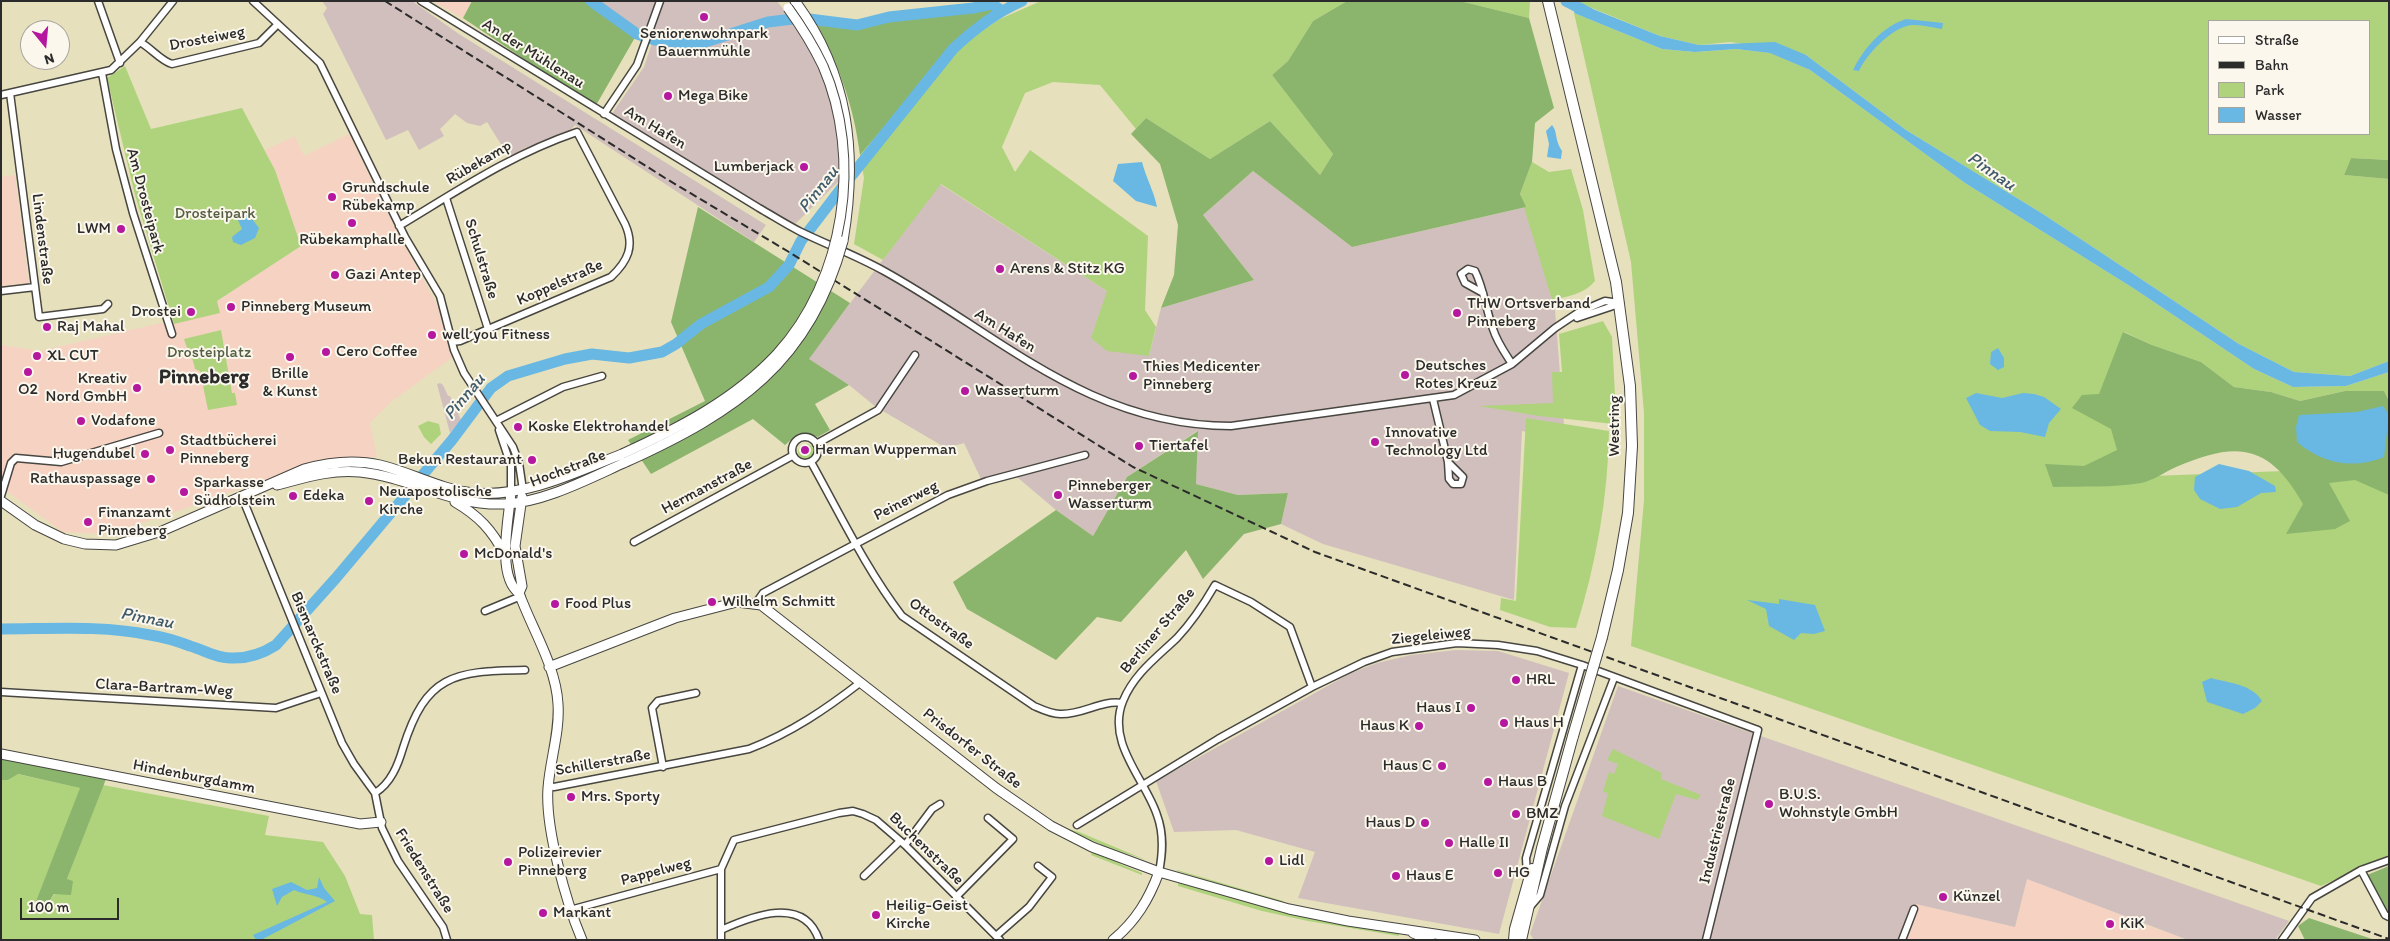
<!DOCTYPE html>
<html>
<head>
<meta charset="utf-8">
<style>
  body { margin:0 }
  #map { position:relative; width:2390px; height:941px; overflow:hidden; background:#e6e0bc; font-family:Itim,sans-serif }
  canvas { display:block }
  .frame { position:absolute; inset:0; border:2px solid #2b2b2b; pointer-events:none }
  .legend { position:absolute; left:2208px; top:20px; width:162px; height:115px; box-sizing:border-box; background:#fbf7ec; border:1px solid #a8a59f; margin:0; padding:6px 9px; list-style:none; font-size:15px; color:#2b2b2b }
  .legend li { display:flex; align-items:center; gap:10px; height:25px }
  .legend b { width:25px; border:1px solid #a8a59f }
  .north { position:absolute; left:20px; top:20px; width:50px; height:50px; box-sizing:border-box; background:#fbf7ec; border:1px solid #a8a59f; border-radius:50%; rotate:163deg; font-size:14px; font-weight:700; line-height:20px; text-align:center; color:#2b2b2b }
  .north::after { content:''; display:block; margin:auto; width:18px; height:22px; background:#b5179e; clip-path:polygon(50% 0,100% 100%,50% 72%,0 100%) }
  .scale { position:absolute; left:20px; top:898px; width:99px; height:22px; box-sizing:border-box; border:2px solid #2b2b2b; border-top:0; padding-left:6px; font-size:15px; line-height:18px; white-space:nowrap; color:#2b2b2b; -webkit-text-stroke:4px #fbf7ec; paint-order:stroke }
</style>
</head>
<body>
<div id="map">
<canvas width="2390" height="941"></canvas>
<div class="frame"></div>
<ul class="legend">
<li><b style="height:6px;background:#fff"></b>Straße</li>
<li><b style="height:6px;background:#2b2b2b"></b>Bahn</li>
<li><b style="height:14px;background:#afd37c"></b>Park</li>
<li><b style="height:14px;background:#68b8e3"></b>Wasser</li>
</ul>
<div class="north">N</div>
<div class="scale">100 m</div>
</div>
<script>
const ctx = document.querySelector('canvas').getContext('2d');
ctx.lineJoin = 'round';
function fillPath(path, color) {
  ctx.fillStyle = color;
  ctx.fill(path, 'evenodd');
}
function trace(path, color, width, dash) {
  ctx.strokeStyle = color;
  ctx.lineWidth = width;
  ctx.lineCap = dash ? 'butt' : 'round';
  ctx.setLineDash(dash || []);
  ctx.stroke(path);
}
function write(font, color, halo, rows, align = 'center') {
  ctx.font = font + ' Itim,sans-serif';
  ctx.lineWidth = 4;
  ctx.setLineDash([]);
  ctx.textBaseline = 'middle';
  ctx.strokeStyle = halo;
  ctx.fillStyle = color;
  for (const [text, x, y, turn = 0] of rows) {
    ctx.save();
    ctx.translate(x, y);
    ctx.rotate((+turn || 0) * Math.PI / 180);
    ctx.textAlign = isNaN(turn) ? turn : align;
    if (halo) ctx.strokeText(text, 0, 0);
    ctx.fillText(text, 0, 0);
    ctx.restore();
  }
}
fillPath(new Path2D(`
  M 432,1 L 472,1 L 463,18 Z
  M 349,134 L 393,224 L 441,312 L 454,356 L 391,402 L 370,423 L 377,457 L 323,459 L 161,517 L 106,534 L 63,532 L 1,487 L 1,345 L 40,351 L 161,323 L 174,324 L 217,301 L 301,246 L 275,170 L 265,150 L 295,136 L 304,156 Z
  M 15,175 L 29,283 L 1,286 L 1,177 Z
  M 2027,878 L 2154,928 L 2184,938 L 1901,940 L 1916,904 L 2015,927 Z`), '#f6d2c3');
fillPath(new Path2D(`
  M 322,1 L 412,1 L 459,34 L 766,225 L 754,242 L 575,125 L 569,132 L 525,148 L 509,157 L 487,122 L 480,126 L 467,123 L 455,114 L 440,129 L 444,136 L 419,150 L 408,130 L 386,140 L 323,14 L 327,8 Z
  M 595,1 L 777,1 L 796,26 L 822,74 L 829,95 L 840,148 L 842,178 L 792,227 L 611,115 L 644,67 L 655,34 L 639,29 Z
  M 1253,171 L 1352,247 L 1526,207 L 1555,310 L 1565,438 L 1522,431 L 1514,600 L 1323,544 L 1281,524 L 1288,493 L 1238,495 L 1196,484 L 1197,431 L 1127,477 L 1093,536 L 1056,510 L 1011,472 L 981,479 L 964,443 L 946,448 L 876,407 L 849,385 L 808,359 L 940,184 L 1107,291 L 1149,356 L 1161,308 L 1254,280 L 1203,215 Z
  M 440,383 L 443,385 L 448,396 L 450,396 L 461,420 L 450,433 L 437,384 Z
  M 1456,650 L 1498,651 L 1569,673 L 1499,934 L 1298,898 L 1315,852 L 1236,830 L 1174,832 L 1156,781 L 1351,673 L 1377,663 L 1411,655 Z
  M 1618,686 L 2289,921 L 2275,940 L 2188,940 L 2027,879 L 2015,927 L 1916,904 L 1901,940 L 1534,940 L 1530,934 Z`), '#d1bfbd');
fillPath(new Path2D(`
  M 1041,1 L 1347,1 L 1313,21 L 1288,61 L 1272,75 L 1333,154 L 1320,175 L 1270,121 L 1210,159 L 1146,118 L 1136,129 L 1100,85 L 1053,82 L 1025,93 L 1002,147 L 1015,172 L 1030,150 L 1148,236 L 1145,310 L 1156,327 L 1149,356 L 1107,351 L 1091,338 L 1107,291 L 941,184 L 883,260 L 854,244 L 864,178 L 860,155 L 953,49 L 1000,19 Z
  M 1460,1 L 1530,1 L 1529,18 Z
  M 1575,1 L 2389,1 L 2389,160 L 2351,158 L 2344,175 L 2389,179 L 2389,361 L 2350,376 L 2294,372 L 2239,344 L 2043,214 L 1906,130 L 1806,55 L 1731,42 L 1699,45 L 1660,36 ZM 2209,21 L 2369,21 L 2369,134 L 2209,134 Z
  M 1574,13 L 1662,49 L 1695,52 L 1736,49 L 1771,53 L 1810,70 L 1965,183 L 2133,288 L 2254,369 L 2293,387 L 2346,386 L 2389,372 L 2389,401 L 2384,391 L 2345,391 L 2300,401 L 2271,392 L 2234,387 L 2201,362 L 2152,345 L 2124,332 L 2114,357 L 2126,477 L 2389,467 L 2389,855 L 2321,886 L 1631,646 L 1644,500 L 1644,413 L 1631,262 Z
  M 125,66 L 151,129 L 242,108 L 275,170 L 301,246 L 217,301 L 220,313 L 174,324 L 135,195 L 107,78 Z
  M 1532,162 L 1549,172 L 1571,169 L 1583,210 L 1595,281 C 1584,294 1569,296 1552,300 L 1520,194 Z
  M 1603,321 L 1612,337 L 1616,415 L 1614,424 L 1539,416 L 1479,406 L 1553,403 L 1552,372 L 1562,372 L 1559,334 Z
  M 221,330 L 232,393 L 235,393 L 237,405 L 208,410 L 200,371 L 195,369 C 193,357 187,350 184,339 Z
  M 1526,418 L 1609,431 C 1608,498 1596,564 1576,628 L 1550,627 L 1500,610 L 1501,598 L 1516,601 Z
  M 428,421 L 439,424 L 441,434 L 431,444 L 424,437 L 418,426 Z
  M798 452a8 8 0 1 1 16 0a8 8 0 1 1-16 0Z
  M 1613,749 L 1662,773 L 1661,779 L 1701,795 L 1697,800 L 1676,794 L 1659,839 L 1602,816 L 1608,793 L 1603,792 L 1609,772 L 1614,774 L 1618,764 L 1607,760 Z
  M 17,774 L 81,788 L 36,901 L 46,905 L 67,879 L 103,785 L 269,816 L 265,835 L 323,842 L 345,876 L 360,914 L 372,915 L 374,940 L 1,940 L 1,780 L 8,780 Z
  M 1065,828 L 1079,832 L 1146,860 L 1104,846 Z
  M 1092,852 L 1142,873 L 1142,875 L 1091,855 Z
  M 1177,870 L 1283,901 L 1283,903 L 1177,871 Z
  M 1178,883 L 1288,912 L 1399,933 L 1399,936 L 1308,921 L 1262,911 L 1178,886 Z`), '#afd37c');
fillPath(new Path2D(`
  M 472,1 L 595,1 L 637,34 L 595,107 L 463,18 Z
  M 1347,1 L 1460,1 L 1529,18 L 1554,108 L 1535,123 L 1532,162 L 1520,194 L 1526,207 L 1352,247 L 1253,171 L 1203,215 L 1254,280 L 1161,308 L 1174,275 L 1178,225 L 1160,164 L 1131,134 L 1146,118 L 1210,159 L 1270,121 L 1320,175 L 1333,154 L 1272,75 L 1288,61 L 1313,21 Z
  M 992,4 L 1001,10 C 946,50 905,104 860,155 C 854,105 838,64 815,20 L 857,25 L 889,17 Z
  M 2351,158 L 2389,160 L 2389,179 L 2344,175 Z
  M 698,207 L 850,303 L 809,359 L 849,385 L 815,404 L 830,430 L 818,437 L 799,433 L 785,445 L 753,419 L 651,474 L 628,440 L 705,401 L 671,322 Z
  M 2123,332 L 2152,345 L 2201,362 L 2234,387 L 2271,392 L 2300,401 L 2345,391 L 2384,391 L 2389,401 L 2389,495 L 2355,480 L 2329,483 L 2350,521 L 2335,529 L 2286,534 L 2303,504 C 2269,443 2236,441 2176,467 C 2165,472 2152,481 2141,483 C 2113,488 2081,486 2053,487 L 2045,464 L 2084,466 L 2117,450 L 2111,429 L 2072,408 L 2082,395 L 2099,394 Z
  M 1198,431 L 1196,484 L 1238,495 L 1288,493 L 1281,524 L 1244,534 L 1203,579 L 1186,550 L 1121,622 L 1097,617 L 1056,660 L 967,609 L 953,582 L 1056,510 L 1093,536 L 1127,477 Z
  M 1,759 L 106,779 L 67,879 L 73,881 L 71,895 L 54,894 L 46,906 L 36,901 L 80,788 L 18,774 L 8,780 L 1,780 Z
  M 2389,866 L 2389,914 L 2367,875 Z
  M 2309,918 L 2375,940 L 2305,940 L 2298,926 Z`), '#8bb56c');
fillPath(new Path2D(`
  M 1578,3 L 1660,36 L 1699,45 L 1775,42 L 1806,55 L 1906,130 L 2043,214 L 2239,344 L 2294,372 L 2350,376 L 2389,361 L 2389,372 L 2346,386 L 2293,387 L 2254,369 L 2133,288 L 1965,183 L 1810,70 L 1770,53 L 1736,49 L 1695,52 L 1662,49 L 1574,13 Z
  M 1906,19 L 1943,23 L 1942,29 C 1933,28 1916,23 1907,26 C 1890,30 1866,55 1859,71 L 1853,70 C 1864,48 1882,27 1906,19 Z
  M 1552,125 C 1558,132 1554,139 1562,151 L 1561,159 L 1547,157 L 1549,144 L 1546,131 Z
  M 1142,162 C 1146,178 1154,191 1157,207 L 1136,201 L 1113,181 L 1118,164 Z
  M 239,212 L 250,216 L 259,228 L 255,238 L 241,245 L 233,242 L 232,237 L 242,229 L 237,218 Z
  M 1998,348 L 2004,358 L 2004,367 L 1998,370 L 1990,364 L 1991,352 Z
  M 1976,393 L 2002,398 L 2023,393 L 2034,394 L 2044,397 L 2061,409 L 2049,423 L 2045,437 L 2020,432 L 1990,431 L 1980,425 L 1966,398 Z
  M 2383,406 L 2389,415 L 2384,457 C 2352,470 2322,463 2297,442 L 2296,427 L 2299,415 L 2357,412 Z
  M 2219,464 L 2249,471 L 2275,486 L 2276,492 L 2261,493 L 2237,507 L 2220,509 L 2200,499 L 2194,490 L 2195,477 Z
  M 1779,599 L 1815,605 L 1825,631 L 1814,634 L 1801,633 L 1794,640 L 1769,626 L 1766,609 L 1747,600 L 1779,604 Z
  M 2211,678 C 2229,683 2252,684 2262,701 L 2255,708 L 2243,714 L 2207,702 L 2202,682 Z
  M 319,877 L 324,888 L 335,901 L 261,940 L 256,940 L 253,935 L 327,902 C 319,895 305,895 294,890 L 282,897 L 277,906 L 272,889 L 291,882 L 307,890 L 317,888 Z`), '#68b8e3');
trace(new Path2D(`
  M 591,1 L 637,34 L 655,40 L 699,44 L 768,22 L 801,18 L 857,25 L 889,17 L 973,8 L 992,4 L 1001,10
  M 1566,1 L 1589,13
  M 1,629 C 50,629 102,625 150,635 C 163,637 177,641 190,646 C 204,650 215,658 230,658 C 247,659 262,654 276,645 L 336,578 L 452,440 L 491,388 L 508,376 L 565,359 L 592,354 L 629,358 L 662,352 L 676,344 L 701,324 L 769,287 L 789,265 L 801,241 L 840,190 L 953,49 C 974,29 995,13 1022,1`), '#68b8e3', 11);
const street = new Path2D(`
  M 98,1 L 120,63
  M 253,1 L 320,63 L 405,237 L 440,296 L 454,350 L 464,373 L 513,447 L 519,463 L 523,490
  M 421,1 L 759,208 C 773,216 787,225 801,232 C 828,245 857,256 884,271 C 1000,335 1089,426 1231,426 L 1454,395 L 1512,364 L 1555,328 L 1579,312 L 1605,301 L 1620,303
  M 140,42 C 151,48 161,61 172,64 L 259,43 L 278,24
  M 102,73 L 116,149 L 133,213 L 172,334
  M 10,93 L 39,317 L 103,309 L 108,304
  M 1,95 L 111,70 L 140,42 L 173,1
  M 604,114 L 637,65 L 660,1
  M 446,198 L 488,329
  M 399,226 C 459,190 510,155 577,132 L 625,224 C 635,246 628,261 611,277 L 460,341 L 452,342
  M 1,291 L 35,287
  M 1483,293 L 1465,283 L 1461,274 L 1468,269 L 1475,271 C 1484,289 1486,310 1493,329 C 1497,342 1505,353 1512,364
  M 1577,318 L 1619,304
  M 1433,399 L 1448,462 L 1449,479 L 1453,484 L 1461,484 L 1463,477 L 1448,462
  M 496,421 L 563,387 L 602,376
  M 499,430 L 511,466 L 511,492
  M792 450a13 13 0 1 1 26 0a13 13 0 1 1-26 0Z
  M 816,444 L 878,410 L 915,355
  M 811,462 C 840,514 866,569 902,616 L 1034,706 C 1043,710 1051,714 1060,714 C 1083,715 1100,700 1122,703
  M 1,496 L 11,463 L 16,458 L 61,462 L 159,433
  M 242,497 L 342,743 L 354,764 L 375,793 L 382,828 L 398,861 L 443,927 L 447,940
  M 634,542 L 792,456
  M 756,603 L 763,593 L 948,495 L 987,481 L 1085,455
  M 485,611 L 521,596
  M 1,692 L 276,708 L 321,693
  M 663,767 L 652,708 L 658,701 L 696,693
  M 548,786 L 554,787 L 749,749 C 791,733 826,709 861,682
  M 375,793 C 391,783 398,765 403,748 C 426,675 453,671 525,670
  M 1077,825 L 1218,739 L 1312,687 L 1364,662 L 1392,652 L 1457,643 L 1498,645 L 1537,651 L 1582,665 L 1758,730 L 1706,940
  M 905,845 L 932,809 L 940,804
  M 2361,870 L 2385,915 L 2389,917
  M 1159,872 C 1163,852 1164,834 1157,815 C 1145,779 1106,743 1123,701 C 1134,674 1156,658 1177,638 C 1192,622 1204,604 1215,585 L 1251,602 L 1290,627 L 1312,687
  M 864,876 L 900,841
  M 1527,876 L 1526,858 L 1582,665
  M 956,897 L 1013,839 L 988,818
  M 1529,908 L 1540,895 L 1565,806 L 1614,678
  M 570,910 L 721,869
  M 721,930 C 752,916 804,895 819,940
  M 996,936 L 1029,907 L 1052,877 L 1038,866
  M 721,940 L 721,869 L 734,840 L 839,813 L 853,811 L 863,814 L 876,820 L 905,845 L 1000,940
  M 1902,940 L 1914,909
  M 2282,940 L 2312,898 L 2361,870 L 2389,860`);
const secondary = new Path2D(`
  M 795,1 C 849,74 858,154 843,241
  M 277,485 C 304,478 331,469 360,472 C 411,477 449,506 504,504 C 543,503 590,478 626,462
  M 511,492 C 509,517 496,576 519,593 C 532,629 556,666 558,704 C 560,732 550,760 548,788 C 545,828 566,902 582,940
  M 1,501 L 35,525 L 64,539 L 85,544 L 116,545 L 162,531 L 304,469 C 329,462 354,459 380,465 C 413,473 441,490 475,493 C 527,497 576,472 622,454
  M 455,502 C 479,516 492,530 505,555
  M 519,593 L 522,586 L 515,546 L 522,497
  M 549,667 L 675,618 L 737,602 L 761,605 L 996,788 L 1051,826 L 1092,847 L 1159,872 L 1289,909 L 1348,921 L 1475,940
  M 1,754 L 360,824 L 381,822
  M 1413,933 L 1430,940
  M 1113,940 C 1136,921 1149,899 1159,872`);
const primary = new Path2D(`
  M 1548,1 L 1616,282 L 1630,386 L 1632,446 L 1628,513 L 1618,570 L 1602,637
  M 1514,940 L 1515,929 L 1532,869
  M 1521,940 L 1542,848 L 1573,736`);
trace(street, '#474641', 9);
trace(secondary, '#474641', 11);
trace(primary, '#474641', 12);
trace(street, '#fff', 6);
trace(secondary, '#fff', 9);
trace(primary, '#fff', 10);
trace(new Path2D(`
  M 385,1 L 665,178 L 789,252 L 1133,467 L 1315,552 L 2389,939`), '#2b2b2b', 2, [8, 4]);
const secondaryBridge = new Path2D(`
  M 622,454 C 679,428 734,400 777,354 C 845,280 863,158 823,66 C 813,45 801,26 788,8
  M 626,462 C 736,412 810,363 843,241`);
const primaryBridge = new Path2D(`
  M 1573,736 L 1602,637`);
trace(secondaryBridge, '#474641', 11, []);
trace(primaryBridge, '#474641', 12, []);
trace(secondaryBridge, '#fff', 9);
trace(primaryBridge, '#fff', 10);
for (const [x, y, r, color] of [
  [704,17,5,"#b5179e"],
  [668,96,5,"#b5179e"],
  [804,167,5,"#b5179e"],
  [332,197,5,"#b5179e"],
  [352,223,5,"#b5179e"],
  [121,229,5,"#b5179e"],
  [1000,269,5,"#b5179e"],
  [335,275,5,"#b5179e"],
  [231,307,5,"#b5179e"],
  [191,312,5,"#b5179e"],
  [1457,313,5,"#b5179e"],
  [47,327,5,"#b5179e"],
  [432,335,5,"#b5179e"],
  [326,352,5,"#b5179e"],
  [37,356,5,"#b5179e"],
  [290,357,5,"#b5179e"],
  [28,372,5,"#b5179e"],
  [1405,375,5,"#b5179e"],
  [1133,376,5,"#b5179e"],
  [137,388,5,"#b5179e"],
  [965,391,5,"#b5179e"],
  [81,421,5,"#b5179e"],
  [518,427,5,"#b5179e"],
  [1375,442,5,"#b5179e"],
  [1139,446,5,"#b5179e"],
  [170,450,5,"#b5179e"],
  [805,450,5,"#b5179e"],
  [145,454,5,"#b5179e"],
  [532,460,5,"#b5179e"],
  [151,479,5,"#b5179e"],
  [184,492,5,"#b5179e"],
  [1058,495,5,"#b5179e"],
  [293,496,5,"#b5179e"],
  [369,501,5,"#b5179e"],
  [88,522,5,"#b5179e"],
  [464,554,5,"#b5179e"],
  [712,602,5,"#b5179e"],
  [555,604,5,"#b5179e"],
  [1516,680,5,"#b5179e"],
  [1471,708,5,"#b5179e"],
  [1504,723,5,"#b5179e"],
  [1419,726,5,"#b5179e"],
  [1442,766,5,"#b5179e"],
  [1488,782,5,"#b5179e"],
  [571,797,5,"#b5179e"],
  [1769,804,5,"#b5179e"],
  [1516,814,5,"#b5179e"],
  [1425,823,5,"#b5179e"],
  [1449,843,5,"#b5179e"],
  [1269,861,5,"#b5179e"],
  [508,862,5,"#b5179e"],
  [1498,873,5,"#b5179e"],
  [1396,876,5,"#b5179e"],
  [1943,897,5,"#b5179e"],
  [543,913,5,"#b5179e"],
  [876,915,5,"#b5179e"],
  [2110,924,5,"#b5179e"]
]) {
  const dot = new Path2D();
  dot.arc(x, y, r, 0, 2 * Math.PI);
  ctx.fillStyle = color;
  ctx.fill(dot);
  trace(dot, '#fbf7ec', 2);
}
write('16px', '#2b2b2b', '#fbf7ec', [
  ["Seniorenwohnpark",704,34,"center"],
  ["Bauernmühle",704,52,"center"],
  ["Mega Bike",678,96],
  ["Lumberjack",794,167,"right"],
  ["Grundschule",342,188],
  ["Rübekamp",342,206],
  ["LWM",111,229,"right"],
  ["Rübekamphalle",352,240,"center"],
  ["Arens & Stitz KG",1010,269],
  ["Gazi Antep",345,275],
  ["THW Ortsverband",1467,304],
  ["Pinneberg",1467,322],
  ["Pinneberg Museum",241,307],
  ["Drostei",181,312,"right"],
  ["Raj Mahal",57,327],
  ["well you Fitness",442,335],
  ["Cero Coffee",336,352],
  ["XL CUT",47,356],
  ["Deutsches",1415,366],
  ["Rotes Kreuz",1415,384],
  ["Thies Medicenter",1143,367],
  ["Pinneberg",1143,385],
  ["Brille",290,374,"center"],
  ["& Kunst",290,392,"center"],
  ["Kreativ",127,379,"right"],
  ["Nord GmbH",127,397,"right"],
  ["O2",28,390,"center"],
  ["Wasserturm",975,391],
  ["Vodafone",91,421],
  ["Koske Elektrohandel",528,427],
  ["Innovative",1385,433],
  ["Technology Ltd",1385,451],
  ["Stadtbücherei",180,441],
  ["Pinneberg",180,459],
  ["Tiertafel",1149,446],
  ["Herman Wupperman",815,450],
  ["Hugendubel",135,454,"right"],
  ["Bekun Restaurant",522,460,"right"],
  ["Rathauspassage",141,479,"right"],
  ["Sparkasse",194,483],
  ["Südholstein",194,501],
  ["Pinneberger",1068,486],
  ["Wasserturm",1068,504],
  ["Neuapostolische",379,492],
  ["Kirche",379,510],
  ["Edeka",303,496],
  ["Finanzamt",98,513],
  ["Pinneberg",98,531],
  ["McDonald's",474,554],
  ["Wilhelm Schmitt",722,602],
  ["Food Plus",565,604],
  ["HRL",1526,680],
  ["Haus I",1461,708,"right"],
  ["Haus H",1514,723],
  ["Haus K",1409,726,"right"],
  ["Haus C",1432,766,"right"],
  ["Haus B",1498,782],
  ["B.U.S.",1779,795],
  ["Wohnstyle GmbH",1779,813],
  ["Mrs. Sporty",581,797],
  ["BMZ",1526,814],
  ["Haus D",1415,823,"right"],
  ["Halle II",1459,843],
  ["Polizeirevier",518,853],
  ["Pinneberg",518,871],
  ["Lidl",1279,861],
  ["HG",1508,873],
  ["Haus E",1406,876],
  ["Künzel",1953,897],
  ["Heilig-Geist",886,906],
  ["Kirche",886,924],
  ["Markant",553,913],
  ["KiK",2120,924]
], 'left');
write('16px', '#2b2b2b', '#fbf7ec', [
  ["Drosteiweg",207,39,-11],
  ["An der Mühlenau",533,54,32],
  ["Am Hafen",655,128,31],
  ["Rübekamp",479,163,-30],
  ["Am Drosteipark",145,201,75],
  ["Lindenstraße",42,239,83],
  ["Schulstraße",481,259,73],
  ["Koppelstraße",560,283,-24],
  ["Am Hafen",1005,331,32],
  ["Westring",1615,426,-90],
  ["Hochstraße",568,469,-21],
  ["Hermanstraße",707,487,-28],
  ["Peinerweg",906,501,-27],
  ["Ottostraße",941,624,36],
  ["Berliner Straße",1158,631,-50],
  ["Ziegeleiweg",1431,636,-6],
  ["Bismarckstraße",316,643,67],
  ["Clara-Bartram-Weg",164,688,3],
  ["Prisdorfer Straße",972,749,38],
  ["Schillerstraße",603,763,-10],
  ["Hindenburgdamm",194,777,11],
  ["Industriestraße",1718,831,-76],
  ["Buchenstraße",926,849,44],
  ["Friedenstraße",424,871,58],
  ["Pappelweg",656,872,-15]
]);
write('16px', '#535d43', '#fbf7ec', [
  ["Drosteipark",215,214],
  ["Drosteiplatz",209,353]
]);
write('italic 18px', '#405c6b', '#fbf7ec', [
  ["Pinnau",1991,172,35],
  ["Pinnau",819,190,-52],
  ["Pinnau",465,397,-50],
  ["Pinnau",147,619,11]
]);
write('bold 21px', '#2b2b2b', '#fbf7ec', [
  ["Pinneberg",204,378]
]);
</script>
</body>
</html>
